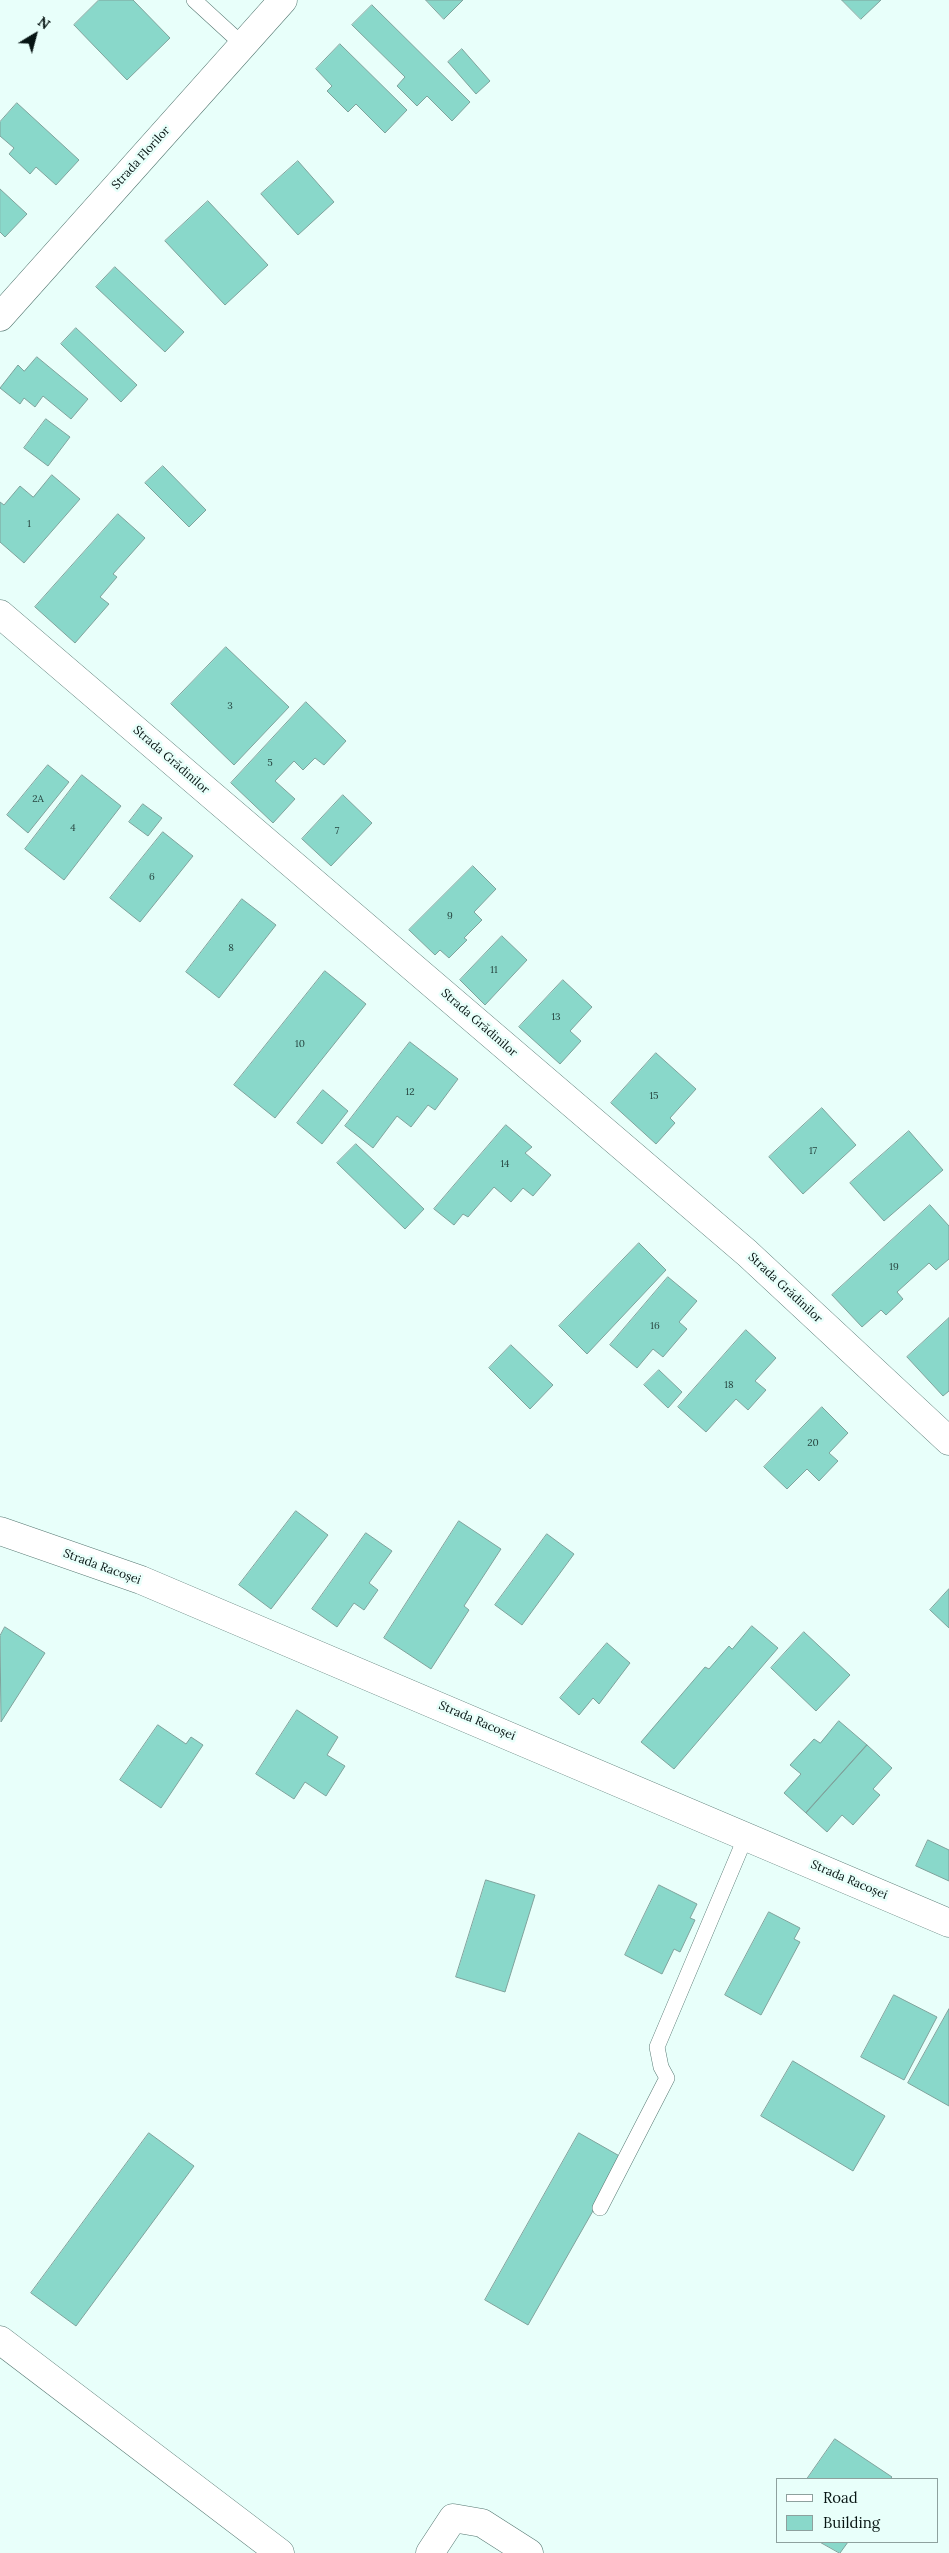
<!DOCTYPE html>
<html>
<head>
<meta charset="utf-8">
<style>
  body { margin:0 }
  #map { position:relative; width:949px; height:2553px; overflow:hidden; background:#e8fffa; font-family:Lora,serif }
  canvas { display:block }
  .legend { position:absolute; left:776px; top:2478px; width:162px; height:65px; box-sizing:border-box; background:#e8fffa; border:1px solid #8ea19e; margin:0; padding:6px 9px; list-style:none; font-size:15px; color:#071513 }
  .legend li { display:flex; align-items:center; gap:10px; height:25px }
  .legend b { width:25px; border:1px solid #8ea19e }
  .north { position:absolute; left:10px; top:10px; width:50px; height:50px; -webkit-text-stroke:4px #e8fffa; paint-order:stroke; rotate:37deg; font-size:14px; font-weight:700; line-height:20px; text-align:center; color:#071513 }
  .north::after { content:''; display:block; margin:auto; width:18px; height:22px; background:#071513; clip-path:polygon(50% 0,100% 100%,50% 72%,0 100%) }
</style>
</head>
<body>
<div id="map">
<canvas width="949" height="2553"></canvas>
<ul class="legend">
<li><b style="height:6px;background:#fff"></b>Road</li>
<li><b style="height:14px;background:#89d8ca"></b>Building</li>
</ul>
<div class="north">N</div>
</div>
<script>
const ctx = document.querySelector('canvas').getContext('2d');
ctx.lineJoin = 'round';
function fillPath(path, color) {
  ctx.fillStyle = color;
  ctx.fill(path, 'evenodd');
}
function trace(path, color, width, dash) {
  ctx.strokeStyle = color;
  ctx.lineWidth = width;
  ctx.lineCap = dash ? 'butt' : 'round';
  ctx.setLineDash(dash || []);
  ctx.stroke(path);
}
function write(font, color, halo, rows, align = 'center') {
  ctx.font = font + ' Lora,serif';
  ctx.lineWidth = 5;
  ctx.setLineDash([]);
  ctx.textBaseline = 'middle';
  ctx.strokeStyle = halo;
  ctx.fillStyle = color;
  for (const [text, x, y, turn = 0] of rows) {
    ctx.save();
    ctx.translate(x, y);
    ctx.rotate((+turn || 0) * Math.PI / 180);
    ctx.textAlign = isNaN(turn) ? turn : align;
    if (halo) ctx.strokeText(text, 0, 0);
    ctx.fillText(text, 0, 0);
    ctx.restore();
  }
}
const building = new Path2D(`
  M 99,0 L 133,0 L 170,38 L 127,80 L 74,25 Z
  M 426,0 L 463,0 L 444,19 Z
  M 842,0 L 881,0 L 861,19 Z
  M 372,5 L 470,102 L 452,121 L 427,96 L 417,106 L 397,86 L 405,77 L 352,25 Z
  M 340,44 L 407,110 L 385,133 L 356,104 L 348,112 L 327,91 L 332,86 L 316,69 Z
  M 462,49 L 490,81 L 476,94 L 448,62 Z
  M 17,103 L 79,160 L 56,185 L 36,167 L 30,174 L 9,154 L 14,148 L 0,136 L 0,122 Z
  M 298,161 L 334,202 L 298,235 L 261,194 Z
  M 0,189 L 27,214 L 5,237 L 0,232 Z
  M 208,201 L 268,265 L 225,305 L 165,241 Z
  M 115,267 L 184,332 L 165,352 L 96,287 Z
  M 76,328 L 137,385 L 121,402 L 61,344 Z
  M 37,357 L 88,399 L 71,419 L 43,396 L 35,407 L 24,398 L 20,404 L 0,388 L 18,365 L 24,371 Z
  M 46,419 L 70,437 L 48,466 L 24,448 Z
  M 163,466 L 206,510 L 189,527 L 145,483 Z
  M 52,475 L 80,499 L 24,563 L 0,542 L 0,502 L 4,505 L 20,486 L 33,497 Z
  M 118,514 L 145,538 L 113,574 L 117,577 L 100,597 L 109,604 L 75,643 L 35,607 Z
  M 226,647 L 289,707 L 234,765 L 171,704 Z
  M 306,702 L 346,741 L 324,765 L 315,758 L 303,770 L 294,761 L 275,781 L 295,799 L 273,823 L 231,783 Z
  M 48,765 L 69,782 L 28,833 L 7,815 Z
  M 82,775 L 121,806 L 64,880 L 25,849 Z
  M 343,795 L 372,823 L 331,866 L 302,839 Z
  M 143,804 L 162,818 L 148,836 L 129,822 Z
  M 163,832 L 193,856 L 140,922 L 110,898 Z
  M 473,866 L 496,889 L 474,912 L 482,920 L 464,938 L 467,940 L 449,958 L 440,950 L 435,955 L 409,930 Z
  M 242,899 L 276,925 L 219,998 L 186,972 Z
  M 502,936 L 527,960 L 485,1005 L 460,980 Z
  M 325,971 L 366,1004 L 275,1118 L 234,1085 Z
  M 563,980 L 592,1007 L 570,1031 L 581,1041 L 560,1064 L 519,1027 Z
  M 410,1042 L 458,1079 L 435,1110 L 428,1105 L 411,1127 L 397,1116 L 373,1148 L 345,1126 Z
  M 656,1053 L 696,1089 L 670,1118 L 675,1123 L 656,1144 L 611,1103 Z
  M 323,1090 L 348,1111 L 322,1144 L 297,1123 Z
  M 822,1108 L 856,1145 L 803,1194 L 769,1157 Z
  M 506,1125 L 532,1147 L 525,1153 L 551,1175 L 533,1196 L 523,1188 L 511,1202 L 494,1187 L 468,1217 L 463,1214 L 454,1225 L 434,1209 Z
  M 909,1131 L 943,1170 L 884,1221 L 850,1183 Z
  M 356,1144 L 424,1209 L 405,1229 L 337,1163 Z
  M 930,1205 L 949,1226 L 949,1259 L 936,1270 L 929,1263 L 897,1292 L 903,1299 L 886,1315 L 881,1310 L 862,1327 L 832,1295 Z
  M 639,1243 L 666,1270 L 587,1354 L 559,1326 Z
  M 668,1277 L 697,1301 L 679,1322 L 687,1329 L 663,1357 L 653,1349 L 637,1368 L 610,1345 Z
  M 949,1318 L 949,1391 L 943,1396 L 907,1357 Z
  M 746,1330 L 776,1358 L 755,1381 L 766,1390 L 748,1410 L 736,1399 L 706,1432 L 678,1407 Z
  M 511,1345 L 553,1385 L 530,1409 L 489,1368 Z
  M 659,1370 L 682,1392 L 668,1408 L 644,1385 Z
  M 822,1407 L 848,1433 L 829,1453 L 838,1461 L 819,1481 L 807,1469 L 787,1489 L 764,1467 Z
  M 296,1511 L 328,1535 L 271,1609 L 239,1585 Z
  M 459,1521 L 501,1549 L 464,1606 L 469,1610 L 431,1669 L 384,1638 Z
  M 366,1533 L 392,1551 L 369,1583 L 378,1590 L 364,1610 L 354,1603 L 337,1627 L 312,1609 Z
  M 547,1534 L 574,1554 L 522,1625 L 495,1605 Z
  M 949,1589 L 949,1628 L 930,1610 Z
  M 752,1626 L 778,1648 L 674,1769 L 641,1742 L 705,1667 L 709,1669 L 729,1646 L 732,1649 Z
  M 5,1627 L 45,1653 L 1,1722 L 0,1636 Z
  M 804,1632 L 850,1675 L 816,1711 L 771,1668 Z
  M 607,1643 L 630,1663 L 599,1704 L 593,1698 L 579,1715 L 560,1698 Z
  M 297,1710 L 338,1737 L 327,1755 L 345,1766 L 326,1796 L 305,1782 L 294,1799 L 256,1774 Z
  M 839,1721 L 867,1745 L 806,1813 L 784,1793 L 801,1774 L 790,1765 L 814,1739 L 820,1743 Z
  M 158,1725 L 186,1744 L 191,1737 L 203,1745 L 161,1808 L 120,1780 Z
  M 867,1745 L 892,1768 L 873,1789 L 880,1795 L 853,1825 L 842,1815 L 827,1832 L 806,1813 Z
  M 928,1840 L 949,1850 L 949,1881 L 916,1866 Z
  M 486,1880 L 535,1895 L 505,1992 L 456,1977 Z
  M 659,1885 L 697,1904 L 690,1918 L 695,1920 L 680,1952 L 674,1949 L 662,1974 L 625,1955 Z
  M 769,1912 L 800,1928 L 794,1939 L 800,1942 L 761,2015 L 725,1995 Z
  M 894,1995 L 937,2017 L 904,2080 L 861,2057 Z
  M 949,2009 L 949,2106 L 908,2083 Z
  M 793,2061 L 885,2116 L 853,2171 L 761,2116 Z
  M 149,2133 L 194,2166 L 76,2326 L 31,2293 Z
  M 579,2133 L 623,2158 L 528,2325 L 485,2300 Z
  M 835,2439 L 892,2477 L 890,2479 L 807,2479 Z
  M 820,2542 L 848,2542 L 840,2553 Z`);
fillPath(building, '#89d8ca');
trace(building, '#7fa39c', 1);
const lane = new Path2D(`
  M 194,0 L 242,44
  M 600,2208 L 667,2078 L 661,2067 L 657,2047 L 746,1836`);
const street = new Path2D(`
  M 0,317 L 283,0
  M 0,614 L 747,1253 L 949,1441
  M 0,1531 L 141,1580 L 949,1923
  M 0,2340 L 280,2553
  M 430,2553 L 453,2518 L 482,2523 L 529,2553`);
trace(lane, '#557771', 16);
trace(street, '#557771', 29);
trace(lane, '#fff', 15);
trace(street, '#fff', 28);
write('10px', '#284641', null, [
  ["1",29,524],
  ["3",230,706],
  ["5",270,763],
  ["2A",38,799],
  ["4",73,828],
  ["7",337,831],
  ["6",152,877],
  ["9",450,916],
  ["8",231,948],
  ["11",494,970],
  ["13",556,1017],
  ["10",300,1044],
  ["12",410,1092],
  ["15",654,1096],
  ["17",813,1151],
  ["14",505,1164],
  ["19",894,1267],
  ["16",655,1326],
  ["18",729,1385],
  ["20",813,1443]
]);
write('12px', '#071513', '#e8fffa', [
  ["Strada Florilor",141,158,-48],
  ["Strada Grădinilor",171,760,41],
  ["Strada Grădinilor",479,1023,41],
  ["Strada Grădinilor",785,1288,43],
  ["Strada Racoșei",102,1567,20],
  ["Strada Racoșei",477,1721,23],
  ["Strada Racoșei",849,1880,23]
]);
</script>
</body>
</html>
